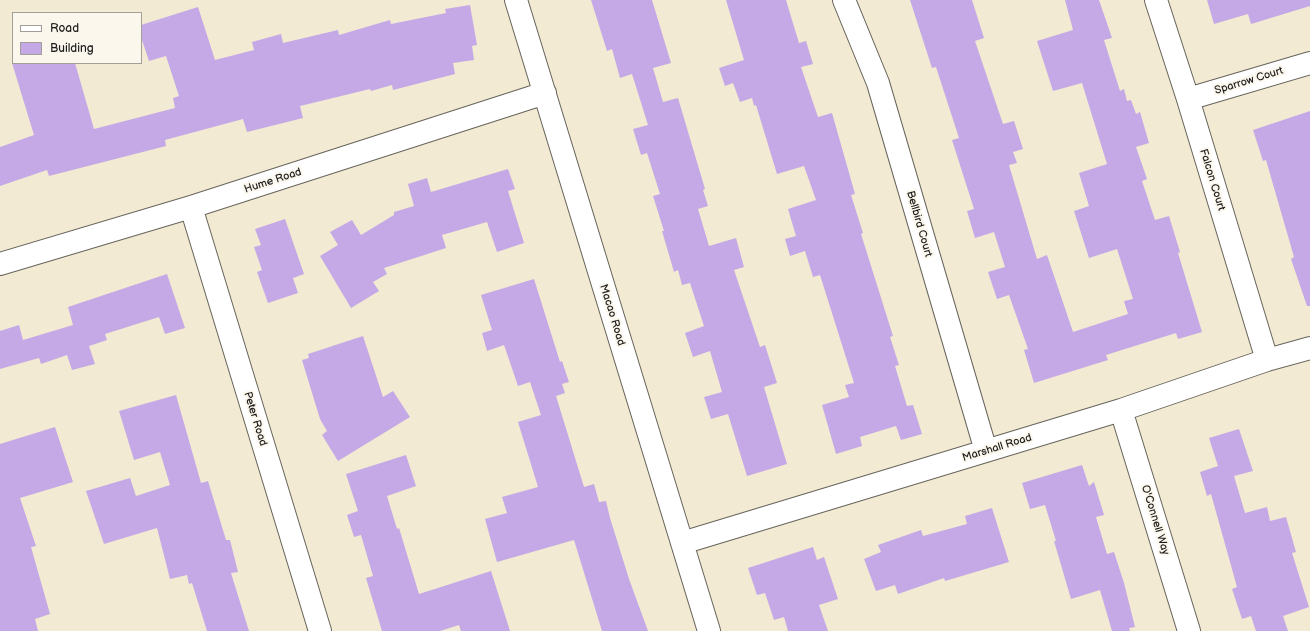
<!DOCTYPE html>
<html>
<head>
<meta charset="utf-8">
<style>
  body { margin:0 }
  #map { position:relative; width:1310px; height:631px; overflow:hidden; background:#f2ead2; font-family:"Balsamiq Sans",sans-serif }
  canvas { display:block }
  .legend { position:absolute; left:12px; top:12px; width:130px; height:52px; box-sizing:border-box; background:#fbf7ec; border:1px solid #a29f99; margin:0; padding:5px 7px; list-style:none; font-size:12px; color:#1c1c1c }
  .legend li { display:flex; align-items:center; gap:8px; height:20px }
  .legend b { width:20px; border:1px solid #a29f99 }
</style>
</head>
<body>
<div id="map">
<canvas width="1310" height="631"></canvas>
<ul class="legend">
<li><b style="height:5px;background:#fff"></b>Road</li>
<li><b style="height:11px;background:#c5a9e6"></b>Building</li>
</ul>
</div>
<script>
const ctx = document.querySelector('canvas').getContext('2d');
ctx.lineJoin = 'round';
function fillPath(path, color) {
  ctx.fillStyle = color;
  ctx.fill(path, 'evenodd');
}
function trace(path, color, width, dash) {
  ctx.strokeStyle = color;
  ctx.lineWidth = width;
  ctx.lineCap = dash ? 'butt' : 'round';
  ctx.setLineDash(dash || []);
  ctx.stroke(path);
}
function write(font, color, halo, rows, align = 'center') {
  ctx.font = font + ' "Balsamiq Sans",sans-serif';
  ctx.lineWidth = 4;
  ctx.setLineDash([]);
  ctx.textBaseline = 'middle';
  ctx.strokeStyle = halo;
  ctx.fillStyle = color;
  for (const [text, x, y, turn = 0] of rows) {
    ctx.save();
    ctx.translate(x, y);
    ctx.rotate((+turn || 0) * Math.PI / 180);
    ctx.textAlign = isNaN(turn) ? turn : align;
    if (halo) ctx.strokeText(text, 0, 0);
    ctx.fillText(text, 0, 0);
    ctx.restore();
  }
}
fillPath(new Path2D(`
  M 591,0 L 652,0 L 671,63 L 653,68 L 663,102 L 678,98 L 705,189 L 703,190 L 708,206 L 698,209 L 709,246 L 736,238 L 744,267 L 734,270 L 760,347 L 765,345 L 777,383 L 764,387 L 787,464 L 747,476 L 728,414 L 711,419 L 704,397 L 722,392 L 710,351 L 693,357 L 685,333 L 704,326 L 690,283 L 682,285 L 678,270 L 674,272 L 662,231 L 664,231 L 653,196 L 660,194 L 647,153 L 641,155 L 633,129 L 648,125 L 632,74 L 620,78 L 612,49 L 607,51 Z
  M 726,0 L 786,0 L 799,43 L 806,41 L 813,64 L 801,67 L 818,117 L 832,113 L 855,194 L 851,195 L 863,233 L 861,234 L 893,336 L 890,337 L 899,365 L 895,366 L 907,406 L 913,405 L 922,434 L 901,440 L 896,426 L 860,437 L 862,446 L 836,454 L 822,405 L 849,397 L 845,385 L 854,383 L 820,275 L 813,277 L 805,251 L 790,256 L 785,239 L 796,236 L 788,209 L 816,200 L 804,166 L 777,174 L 756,105 L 754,106 L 752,98 L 740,102 L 733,83 L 725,86 L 719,68 L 744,60 Z
  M 910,0 L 972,0 L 984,38 L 975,41 L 1003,124 L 1014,121 L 1023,149 L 1013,152 L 1017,163 L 1009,165 L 1037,259 L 1047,255 L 1073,332 L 1128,314 L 1124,301 L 1133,299 L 1117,249 L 1089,258 L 1074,211 L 1089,206 L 1079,173 L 1107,164 L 1082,83 L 1053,91 L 1037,41 L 1073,30 L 1065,0 L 1099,0 L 1112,38 L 1104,40 L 1120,91 L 1124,89 L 1127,101 L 1131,100 L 1136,114 L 1140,112 L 1149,143 L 1136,147 L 1147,179 L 1142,181 L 1155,220 L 1169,216 L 1180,252 L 1178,253 L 1202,332 L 1178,339 L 1176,333 L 1106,355 L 1108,360 L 1034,383 L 1024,350 L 1028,349 L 1009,295 L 997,299 L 988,272 L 1005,267 L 994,232 L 975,238 L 967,211 L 974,209 L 952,140 L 959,138 L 936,67 L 932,68 Z
  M 1207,0 L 1310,0 L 1310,6 L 1251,24 L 1248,14 L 1214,24 Z
  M 470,5 L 477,45 L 472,46 L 474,60 L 453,63 L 455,74 L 393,90 L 392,85 L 371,91 L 370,89 L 300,106 L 303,118 L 247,132 L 243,119 L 165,140 L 166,146 L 49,176 L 47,170 L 0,186 L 0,147 L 34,135 L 12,63 L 75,63 L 94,129 L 175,108 L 173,98 L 179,96 L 166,56 L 149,61 L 141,37 L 141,25 L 198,7 L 215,60 L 254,50 L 252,42 L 281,34 L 283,43 L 338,30 L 339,35 L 390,20 L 391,24 L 446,13 L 445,9 Z
  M 1310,111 L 1310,306 L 1307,306 L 1291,259 L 1294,257 L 1266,160 L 1263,161 L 1253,130 Z
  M 508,169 L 515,189 L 508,191 L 524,243 L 497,252 L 487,222 L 442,235 L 446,248 L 384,268 L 387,274 L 373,282 L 379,291 L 351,308 L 320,256 L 338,245 L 330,232 L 352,220 L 361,235 L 394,215 L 394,212 L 414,206 L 408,184 L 427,178 L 431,192 Z
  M 285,219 L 304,274 L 293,278 L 298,293 L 268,303 L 257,272 L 262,270 L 254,247 L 261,245 L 255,229 Z
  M 167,274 L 185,328 L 165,334 L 159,317 L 105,334 L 107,340 L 89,346 L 95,364 L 72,370 L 67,355 L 41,364 L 39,358 L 0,369 L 0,331 L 19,325 L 23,340 L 73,325 L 68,307 Z
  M 534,279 L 560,362 L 562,361 L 569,382 L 562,384 L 565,393 L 556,396 L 584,487 L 594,484 L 599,502 L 606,501 L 610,518 L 629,579 L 648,631 L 602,631 L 574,540 L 497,562 L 485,519 L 507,513 L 502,497 L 538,487 L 518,422 L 541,415 L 530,382 L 518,386 L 504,345 L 487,351 L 482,333 L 492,330 L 481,295 Z
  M 363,336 L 383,397 L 393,391 L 410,417 L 338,461 L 322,435 L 327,431 L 320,419 L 302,360 L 309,358 L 308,354 Z
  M 176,395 L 201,483 L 208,481 L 226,540 L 230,540 L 238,572 L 231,573 L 249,631 L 207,631 L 192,583 L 189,584 L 187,575 L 170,579 L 157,528 L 104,544 L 86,491 L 130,478 L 136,496 L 170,485 L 160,452 L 134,460 L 119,411 Z
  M 55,427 L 73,482 L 20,498 L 36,546 L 31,547 L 50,614 L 35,619 L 38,631 L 0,631 L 0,444 Z
  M 1239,429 L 1253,471 L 1234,476 L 1245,513 L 1267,507 L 1270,521 L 1286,517 L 1296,552 L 1292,553 L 1309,607 L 1283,616 L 1288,631 L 1256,631 L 1251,616 L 1242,619 L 1232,589 L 1237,587 L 1211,494 L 1207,496 L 1200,472 L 1218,466 L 1209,438 Z
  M 406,455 L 416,486 L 387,496 L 397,529 L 399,528 L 419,594 L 491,571 L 510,631 L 461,631 L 459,625 L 440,631 L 382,631 L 366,578 L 373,576 L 361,535 L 354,537 L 347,515 L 358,511 L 346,474 Z
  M 1082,465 L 1089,486 L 1094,482 L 1104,515 L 1096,517 L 1107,554 L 1114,552 L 1124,583 L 1135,627 L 1129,628 L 1130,631 L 1112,631 L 1100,590 L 1071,599 L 1054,541 L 1056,541 L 1045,505 L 1030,509 L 1022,483 Z
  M 992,508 L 1009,562 L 945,581 L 944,578 L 898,594 L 895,585 L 876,591 L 864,559 L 881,552 L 878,545 L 921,530 L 923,536 L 967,524 L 965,516 Z
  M 813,547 L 817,560 L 824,557 L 838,599 L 819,605 L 828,631 L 788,631 L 784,617 L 774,620 L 765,593 L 757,595 L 748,568 Z`), '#c5a9e6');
const minor = new Path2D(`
  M 516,0 L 709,631
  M 844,0 L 878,83 L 986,451
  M 1156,0 L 1188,99 L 1267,360
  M 1188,99 L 1310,63
  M 191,207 L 320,631
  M 0,264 L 191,207 L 545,93
  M 1121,410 L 1189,631
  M 682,543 L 1121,410 L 1267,360 L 1310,348`);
trace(minor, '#67645c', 24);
trace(minor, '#fff', 22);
write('11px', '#1c1c1c', '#fbf7ec', [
  ["Sparrow Court",1249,81,-17],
  ["Falcon Court",1212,180,73],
  ["Hume Road",273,181,-18],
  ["Bellbird Court",919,224,74],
  ["Macao Road",612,315,73],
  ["Peter Road",255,419,73],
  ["Marshall Road",997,448,-17],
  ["O'Connell Way",1155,520,73]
]);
</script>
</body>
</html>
